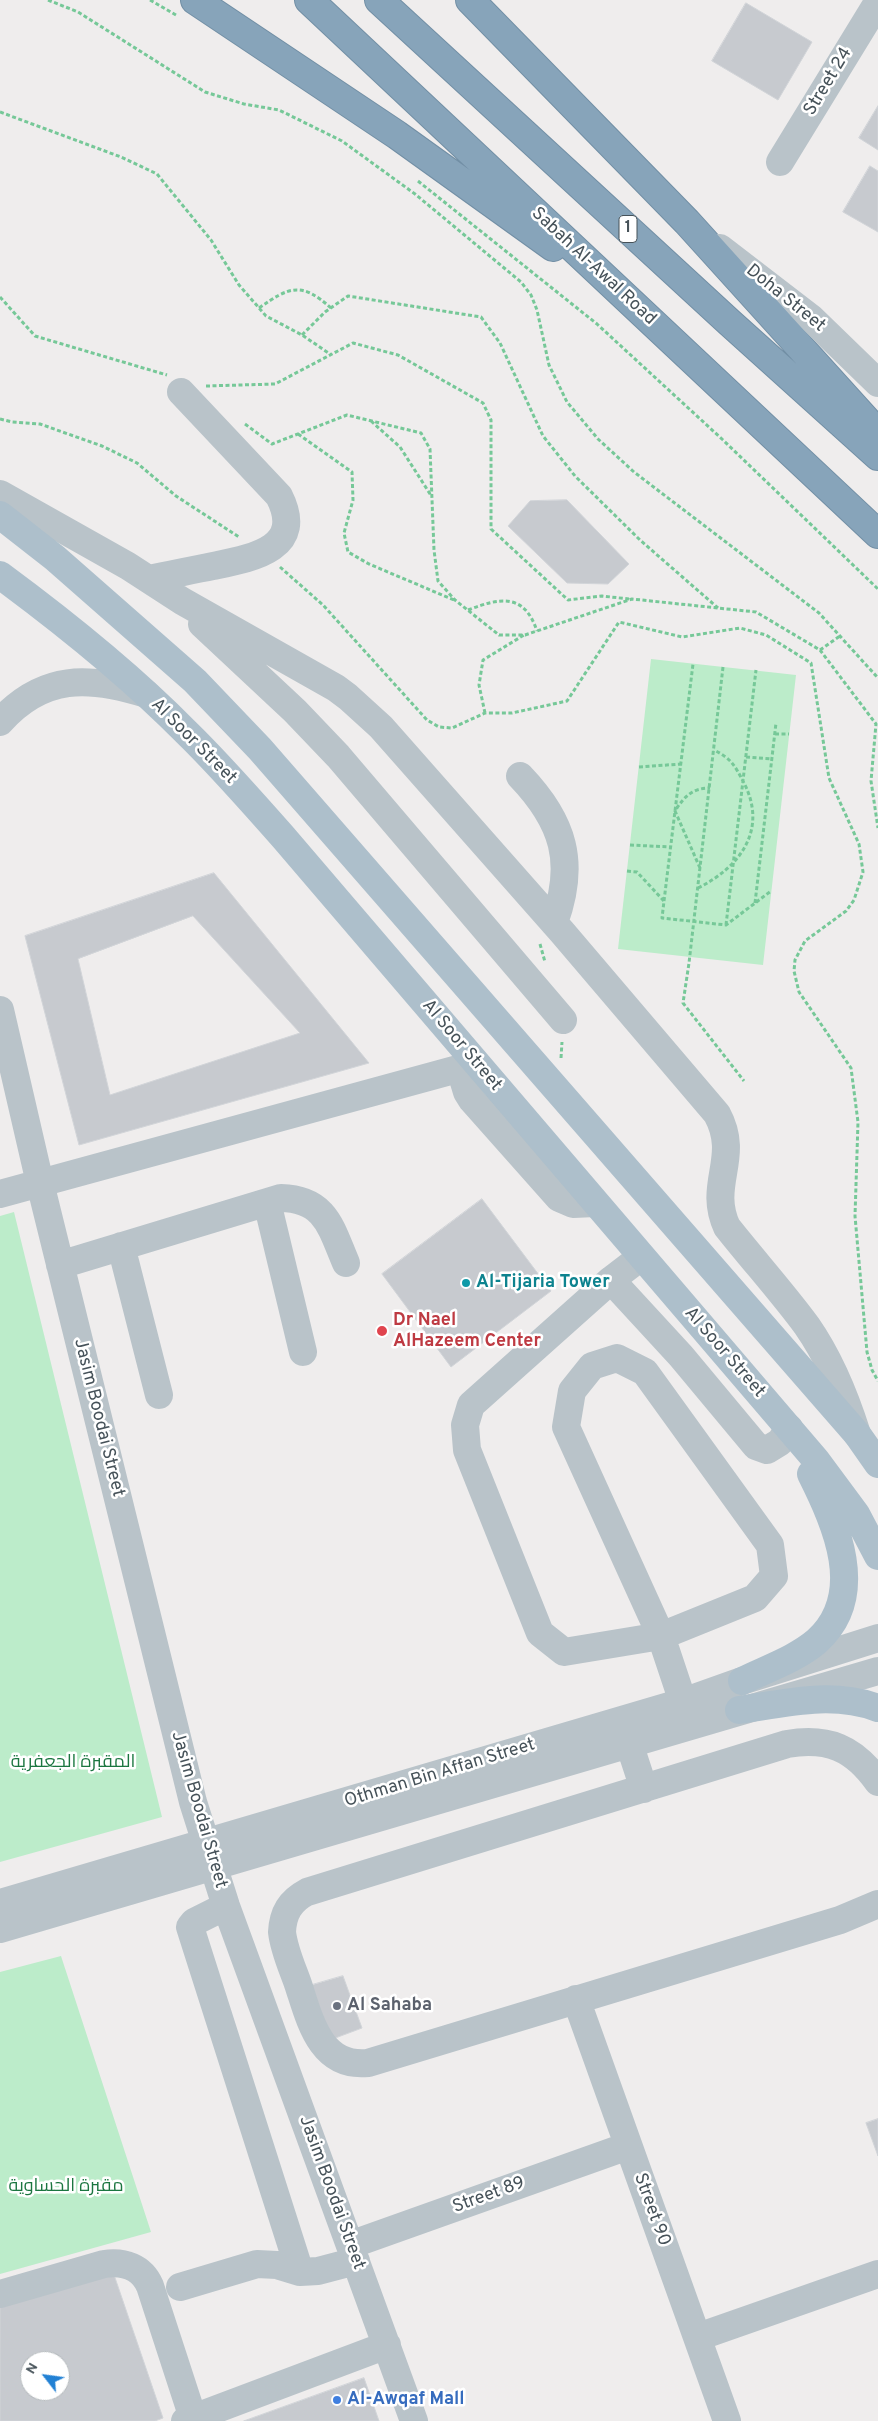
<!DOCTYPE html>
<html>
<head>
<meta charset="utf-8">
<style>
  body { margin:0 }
  #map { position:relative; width:878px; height:2421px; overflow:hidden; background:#efeded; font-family:Overpass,sans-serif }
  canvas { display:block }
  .north { position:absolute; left:20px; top:2351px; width:50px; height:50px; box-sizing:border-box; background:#fff; border:1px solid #b5babd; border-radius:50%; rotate:300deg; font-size:14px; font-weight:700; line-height:20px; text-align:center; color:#465259 }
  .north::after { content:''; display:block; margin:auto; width:18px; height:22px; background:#2281d4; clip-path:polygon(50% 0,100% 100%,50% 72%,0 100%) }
</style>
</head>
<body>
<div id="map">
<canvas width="878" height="2421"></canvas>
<div class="north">N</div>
</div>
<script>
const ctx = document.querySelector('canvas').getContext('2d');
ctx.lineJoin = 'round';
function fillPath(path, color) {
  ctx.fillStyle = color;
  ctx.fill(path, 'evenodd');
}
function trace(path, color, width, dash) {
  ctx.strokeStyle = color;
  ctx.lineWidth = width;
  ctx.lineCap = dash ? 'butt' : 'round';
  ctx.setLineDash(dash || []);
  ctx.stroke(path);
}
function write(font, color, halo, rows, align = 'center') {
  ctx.font = font + ' Overpass,Cairo,sans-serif';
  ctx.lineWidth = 5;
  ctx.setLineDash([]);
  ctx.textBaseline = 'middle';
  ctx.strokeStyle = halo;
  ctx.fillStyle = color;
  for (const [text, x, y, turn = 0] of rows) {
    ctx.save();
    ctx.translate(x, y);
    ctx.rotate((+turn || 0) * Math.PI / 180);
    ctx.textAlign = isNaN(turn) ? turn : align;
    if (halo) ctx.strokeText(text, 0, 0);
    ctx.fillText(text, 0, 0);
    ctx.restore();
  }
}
fillPath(new Path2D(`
  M 651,659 L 796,675 L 763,965 L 618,949 Z
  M 14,1212 L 162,1817 L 0,1862 L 0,1216 Z
  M 61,1956 L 151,2232 L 0,2274 L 0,1972 Z`), '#bcecca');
const building = new Path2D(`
  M 746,3 L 812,42 L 778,100 L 712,61 Z
  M 878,106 L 878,150 L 859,138 Z
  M 870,166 L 878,171 L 878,232 L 843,212 Z
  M 567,500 L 629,564 L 608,584 L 567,583 L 508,526 L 530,501 Z
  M 214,873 L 369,1063 L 79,1145 L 25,936 ZM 193,916 L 300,1033 L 110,1095 L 78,959 Z
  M 482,1199 L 551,1291 L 451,1367 L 382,1274 Z
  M 343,1976 L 362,2028 L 330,2040 L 312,1985 Z
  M 878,2119 L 878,2156 L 866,2123 Z
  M 111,2266 L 163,2418 L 155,2421 L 0,2421 L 0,2305 ZM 30,2361 L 60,2361 L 60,2391 L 30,2391 Z
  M 364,2378 L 379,2421 L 244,2421 Z`);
fillPath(building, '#c7cacf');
trace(building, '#d1d4d8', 1);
const highway = new Path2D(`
  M 195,0 L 397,135 L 553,247
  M 309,0 L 878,534
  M 379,0 L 729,322 L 878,456
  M 470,0 L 687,222 L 878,433`);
trace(highway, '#728fa5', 30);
trace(new Path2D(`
  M 48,0 L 78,12 L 205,92 L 244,104 L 279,110 L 342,141 L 415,194 L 521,282 L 531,295 L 537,310 L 549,365 L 567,402 L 598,439 L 634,472 L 819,613 L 878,678
  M 150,0 L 176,15
  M 0,112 L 121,157 L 157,174 L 211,240 L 239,285 L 266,316 L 302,335 L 330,354
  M 418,181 L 597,324 L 723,440 L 878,589
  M 0,297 L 35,336 L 167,375
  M 259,308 C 289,287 301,281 331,308
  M 302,335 L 325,312 L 348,296 L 481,317 L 500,343 L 543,436 L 575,476 L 640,540 L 718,608
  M 206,386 L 275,384 L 353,343 L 398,355 L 483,403 L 491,420 L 491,529 L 568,600 L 602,596 L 629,599
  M 0,419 L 12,422 L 40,424 L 102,446 L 137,463 L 176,496 L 239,537
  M 371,421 L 400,447 L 432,497
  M 245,424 L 272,444 L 347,415 L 421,433 L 430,449 L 434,550 L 438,581 L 455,600 L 499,635 L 525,635 L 632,599 L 756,612 L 820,650 L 876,724 L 871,781 L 878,828
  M 298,434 L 352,472 L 353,500 L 344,533 L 348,552 L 369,564 L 454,600
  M 280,567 L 323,605 L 427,720 L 439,727 L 452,728 L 485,713 L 512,713 L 567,701 L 619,622 L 682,637 L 740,628 L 766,635 L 811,663 L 829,778 L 859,844 L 863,872 L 854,900 L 846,911 L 805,941 L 795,960 L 794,971 L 799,992 L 851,1068 L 858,1122 L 855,1216 L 867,1352 L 872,1370 L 878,1381
  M 468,610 C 499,598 524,592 537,631
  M 820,650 L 840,636
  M 723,667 L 689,963 L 683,1003 L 744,1081
  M 485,713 L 479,685 L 483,660 L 524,635
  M 775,734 L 789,734
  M 746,757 L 772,759
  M 639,767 L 681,764
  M 630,845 L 671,847
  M 700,868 L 675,811 C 684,797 692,788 710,788
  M 627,871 L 637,872 L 664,901 L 662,918 L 726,925 L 771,891
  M 698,888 C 740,867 768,830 744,783 C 735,766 732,759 714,750
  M 664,901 L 693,664
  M 755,903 L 776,723
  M 726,925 L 756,670
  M 540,944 L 545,962
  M 561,1058 L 562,1042`), '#76c898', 3, [4, 2.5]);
trace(new Path2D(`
  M 780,162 L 878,2
  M 720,248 L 811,318 L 878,383
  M 0,494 L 128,566 L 182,601 L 336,688 L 348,697 L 381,727 L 562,932 L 717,1114 C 741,1158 707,1184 727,1227 C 753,1260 782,1292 807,1326 C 830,1359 845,1396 857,1434
  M 149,579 C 170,575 192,570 213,566 C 252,558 306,549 279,496 L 181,392
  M 202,624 L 295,711 L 338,756 L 563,1020
  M 0,722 C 43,674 89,676 146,694
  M 520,776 C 564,822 576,863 554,923
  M 0,1010 L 40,1183 L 193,1802 L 226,1906 L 414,2421
  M 460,1069 L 467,1092 L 472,1100 L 559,1198 L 573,1204 L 595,1203
  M 0,1194 L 476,1064
  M 267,1202 L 303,1352
  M 121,1246 L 159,1395
  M 641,1257 L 611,1280 L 471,1405 L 465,1425 L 467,1450 L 540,1633 L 564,1652 L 661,1636 L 755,1598 L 774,1576 L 770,1545 L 645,1372 L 617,1358 L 592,1366 L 572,1391 L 566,1427 L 661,1636 L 683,1702
  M 60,1265 L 281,1198 C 326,1199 331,1228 346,1263
  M 611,1280 L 681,1356 L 756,1446 L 767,1450 L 780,1442 L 789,1428
  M 629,1743 L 644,1789
  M 878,1782 C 854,1748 828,1737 787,1744 L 307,1892 C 290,1901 283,1913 282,1932 C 284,1950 292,1967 298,1984 C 310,2020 320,2068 368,2063 L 840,1920 L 878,1904
  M 0,1903 L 683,1702 L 742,1681 L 878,1638
  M 226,1906 L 194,1922 L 190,1927 L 300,2272
  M 0,1929 L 878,1671
  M 576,1999 L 727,2421
  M 350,2245 L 628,2146
  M 180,2287 L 257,2264 L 277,2265 L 300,2272 L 318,2271 L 356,2261
  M 0,2294 L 104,2264 C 124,2261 142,2267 150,2286 L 193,2418
  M 698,2337 L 878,2274
  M 185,2421 L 387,2345`), '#b9c3c9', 28);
trace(new Path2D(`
  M 0,515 L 55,558 L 195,681 L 260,749 L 857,1434 L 878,1464
  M 0,575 C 65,623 129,674 186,732 C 221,766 252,802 284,838 L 816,1460 L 856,1514 L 878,1556
  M 742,1681 C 766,1669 796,1659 817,1641 C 868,1595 836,1524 811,1474
  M 739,1710 C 786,1703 832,1691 878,1708`), '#adbfcb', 28);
trace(highway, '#87a4ba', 28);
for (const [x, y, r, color] of [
  [466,1283,5,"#0f9aa8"],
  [382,1331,6,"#e0444e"],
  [337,2006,5,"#6b7280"],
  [337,2400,5,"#3f7fe0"]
]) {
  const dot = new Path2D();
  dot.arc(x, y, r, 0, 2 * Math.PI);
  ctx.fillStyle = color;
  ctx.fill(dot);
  trace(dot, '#fff', 2);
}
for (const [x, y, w] of [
  [628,229,18]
]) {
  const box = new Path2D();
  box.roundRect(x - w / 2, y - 13.5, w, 27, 4);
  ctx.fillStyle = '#fff';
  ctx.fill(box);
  trace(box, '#465259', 1);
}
write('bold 16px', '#465259', null, [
  ["1",628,229]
]);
write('18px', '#465259', '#fff', [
  ["Street 24",829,82,-59],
  ["Sabah Al-Awal Road",593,267,43],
  ["Doha Street",785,299,39],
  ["Al Soor Street",193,742,45],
  ["Al Soor Street",461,1046,50],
  ["Al Soor Street",724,1353,49],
  ["Jasim Boodai Street",98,1418,76],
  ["Othman Bin Affan Street",440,1774,-17],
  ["Jasim Boodai Street",198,1810,74],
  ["Jasim Boodai Street",331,2193,70],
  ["Street 89",489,2196,-20],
  ["Street 90",651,2210,70]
]);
write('bold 18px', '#0d838f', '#fff', [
  ["Al-Tijaria Tower",476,1283]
], 'left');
write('bold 18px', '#be3a42', '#fff', [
  ["Dr Nael",393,1321],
  ["AlHazeem Center",393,1342]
], 'left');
write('18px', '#1b7640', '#fff', [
  ["المقبرة الجعفرية",73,1763],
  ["مقبرة الحساوية",66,2187]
]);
write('bold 18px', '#5b616d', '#fff', [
  ["Al Sahaba",347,2006]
], 'left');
write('bold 18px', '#366cbe', '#fff', [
  ["Al-Awqaf Mall",347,2400]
], 'left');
</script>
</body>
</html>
